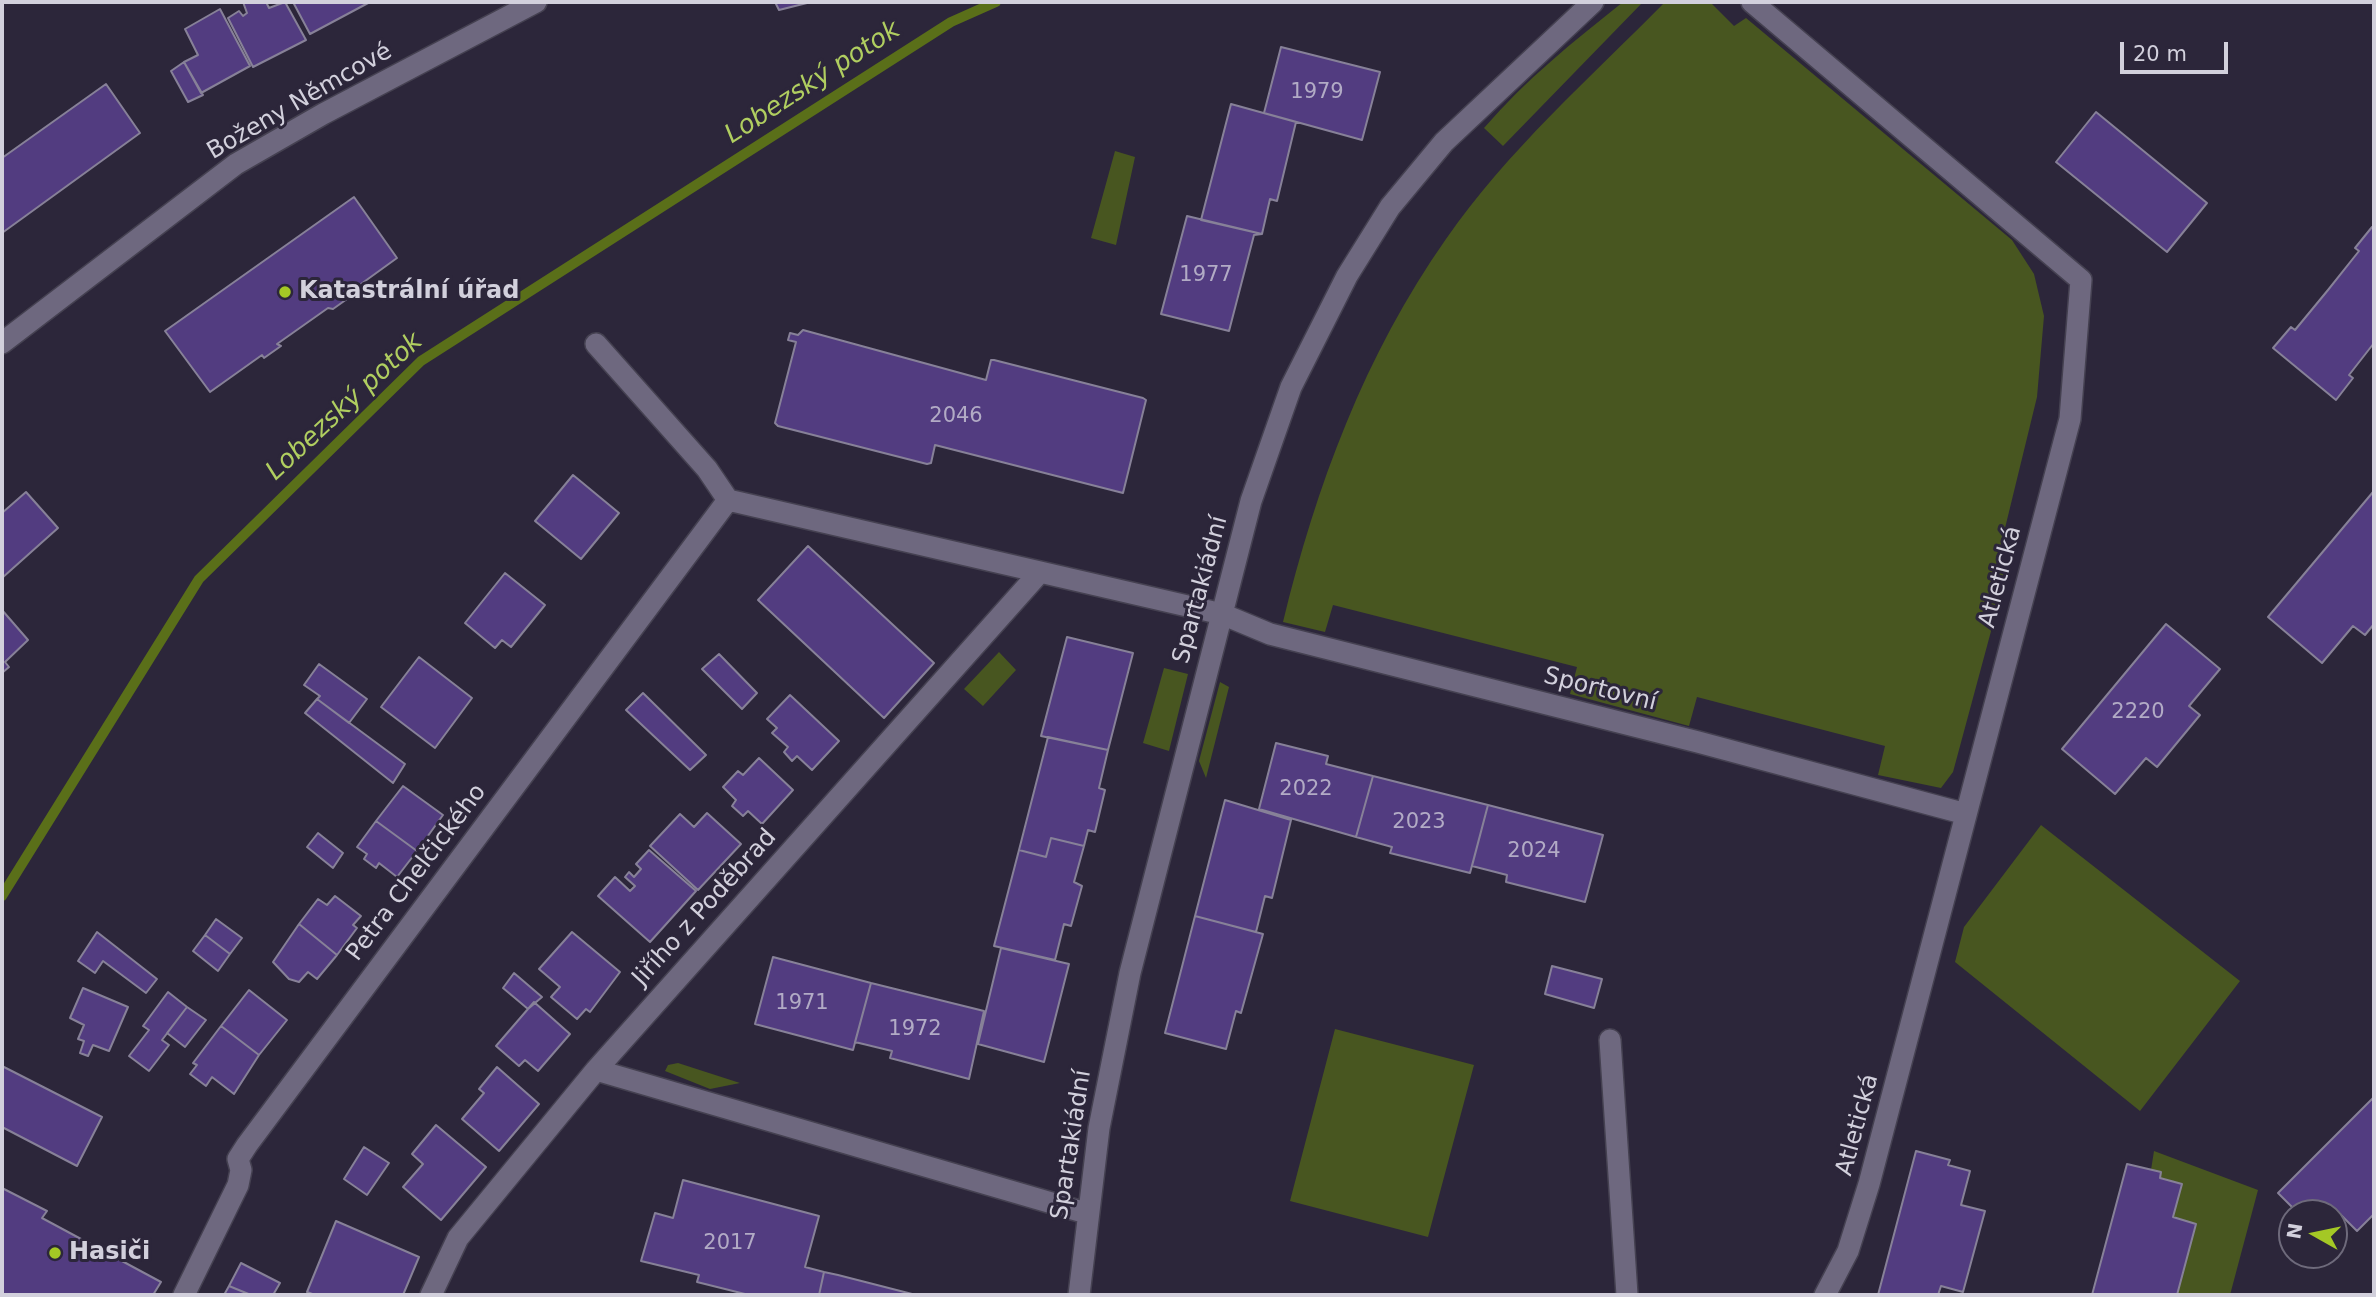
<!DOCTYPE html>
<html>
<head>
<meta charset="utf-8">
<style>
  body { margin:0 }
  #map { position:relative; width:2376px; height:1297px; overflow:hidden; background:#2c263a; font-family:"DejaVu Sans",sans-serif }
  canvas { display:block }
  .frame { position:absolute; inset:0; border:4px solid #d2d0dc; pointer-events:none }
  .north { position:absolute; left:2278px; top:1199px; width:70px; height:70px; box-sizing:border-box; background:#2c263a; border:2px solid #6e6a7b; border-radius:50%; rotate:279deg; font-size:19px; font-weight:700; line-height:28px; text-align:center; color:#d2d0dc }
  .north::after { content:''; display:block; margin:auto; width:24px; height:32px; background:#a4c825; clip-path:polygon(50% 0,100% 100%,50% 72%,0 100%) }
  .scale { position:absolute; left:2120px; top:42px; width:108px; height:32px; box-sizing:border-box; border:4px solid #d2d0dc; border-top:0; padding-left:9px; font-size:21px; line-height:24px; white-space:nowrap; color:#d2d0dc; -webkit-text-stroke:5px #2c263a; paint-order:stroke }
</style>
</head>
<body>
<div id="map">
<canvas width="2376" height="1297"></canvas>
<div class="frame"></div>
<div class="north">N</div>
<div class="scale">20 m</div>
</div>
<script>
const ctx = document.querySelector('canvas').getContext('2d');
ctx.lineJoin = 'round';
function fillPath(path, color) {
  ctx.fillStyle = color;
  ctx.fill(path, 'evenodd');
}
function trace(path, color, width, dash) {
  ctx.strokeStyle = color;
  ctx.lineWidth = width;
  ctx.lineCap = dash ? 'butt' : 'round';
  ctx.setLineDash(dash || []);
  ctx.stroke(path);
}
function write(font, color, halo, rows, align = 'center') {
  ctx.font = font + ' "DejaVu Sans",sans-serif';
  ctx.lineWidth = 6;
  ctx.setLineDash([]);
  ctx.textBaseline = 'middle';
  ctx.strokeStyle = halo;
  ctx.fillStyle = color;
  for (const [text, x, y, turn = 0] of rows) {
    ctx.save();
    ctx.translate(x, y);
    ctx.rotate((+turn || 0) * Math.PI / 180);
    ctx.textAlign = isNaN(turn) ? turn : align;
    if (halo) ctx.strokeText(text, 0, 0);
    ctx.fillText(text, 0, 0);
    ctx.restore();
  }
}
fillPath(new Path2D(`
  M 1623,2 L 1643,2 L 1503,146 L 1484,128 C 1525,80 1574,41 1623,2 Z
  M 1665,2 L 1710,2 L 1734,26 L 1746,18 L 2012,240 L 2034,274 L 2044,316 L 2037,397 L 1996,565 L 2007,572 L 1953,772 L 1941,788 L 1878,775 L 1885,746 L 1697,697 L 1689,726 L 1570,694 L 1577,667 L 1333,605 L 1325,632 L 1283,622 C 1316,486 1365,354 1446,239 C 1507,151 1590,78 1665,2 Z
  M 1115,151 L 1135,157 L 1116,245 L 1091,238 Z
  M 999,652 L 1016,670 L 983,706 L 964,689 Z
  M 1164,668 L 1188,674 L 1169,751 L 1143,743 Z
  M 1220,682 L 1229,687 L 1206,778 L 1199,761 Z
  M 2041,825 L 2240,981 L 2140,1111 L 1955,962 L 1964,927 Z
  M 1335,1029 L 1474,1065 L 1428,1237 L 1290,1201 Z
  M 678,1063 L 740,1083 L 710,1089 L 665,1071 L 668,1065 Z
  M 2154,1151 L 2258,1190 L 2230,1295 L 2177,1295 L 2196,1224 L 2173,1217 L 2181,1184 L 2160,1178 L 2151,1170 Z`), '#485620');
trace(new Path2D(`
  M 2,896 L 199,579 L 421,361 L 951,22 L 996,2`), '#5a6f19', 10);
const building = new Path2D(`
  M 243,2 L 266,2 L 269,8 L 285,2 L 306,40 L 253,67 L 228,18 L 239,11 L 243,16 L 247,13 Z
  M 293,2 L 370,2 L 310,34 Z
  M 775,2 L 811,2 L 779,10 Z
  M 220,9 L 250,66 L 201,93 L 184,62 L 198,55 L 185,29 Z
  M 1281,47 L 1380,72 L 1362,140 L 1264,113 Z
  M 184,62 L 203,95 L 188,102 L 171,71 Z
  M 106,84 L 140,133 L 2,233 L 2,158 Z
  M 1231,104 L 1296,122 L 1277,201 L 1270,199 L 1262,234 L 1201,220 Z
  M 2096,112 L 2207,203 L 2167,252 L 2056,162 Z
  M 354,197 L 397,258 L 343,297 L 347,299 L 333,309 L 328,308 L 277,344 L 281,346 L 264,358 L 262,355 L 210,392 L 165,331 Z
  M 1187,216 L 1262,234 L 1254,235 L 1229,331 L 1161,314 Z
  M 2372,227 L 2374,229 L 2374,343 L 2349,375 L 2353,378 L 2336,400 L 2273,348 L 2291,327 L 2295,330 L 2328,290 L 2359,251 L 2355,248 Z
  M 803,330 L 986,380 L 991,360 L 994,360 L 1143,398 L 1146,400 L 1123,493 L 935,445 L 931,463 L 927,464 L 778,426 L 775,423 L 796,342 L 788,340 L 790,333 L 798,335 Z
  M 573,475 L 619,513 L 581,559 L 535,521 Z
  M 26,492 L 58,528 L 2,578 L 2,513 Z
  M 2373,492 L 2374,624 L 2365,635 L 2353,626 L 2322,663 L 2268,617 Z
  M 808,546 L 934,663 L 884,718 L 758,600 Z
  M 505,573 L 545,605 L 511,647 L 502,640 L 495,648 L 465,623 Z
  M 2,610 L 28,640 L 5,662 L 9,667 L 2,673 Z
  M 2166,624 L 2220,669 L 2189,706 L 2200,715 L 2157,767 L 2146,758 L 2115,794 L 2062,749 Z
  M 1067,637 L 1133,653 L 1108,750 L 1041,736 Z
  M 719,654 L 757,693 L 742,709 L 702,669 Z
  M 419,657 L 472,698 L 435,748 L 381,707 Z
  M 319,664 L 367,699 L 349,723 L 317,699 L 320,696 L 304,685 Z
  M 643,693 L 706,755 L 690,770 L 626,710 Z
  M 790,695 L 839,741 L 812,770 L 797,756 L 792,761 L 784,752 L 788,747 L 772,733 L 777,728 L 767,719 Z
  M 317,699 L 405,764 L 393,783 L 305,713 Z
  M 1048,737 L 1108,750 L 1099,788 L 1105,790 L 1095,832 L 1088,830 L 1084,846 L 1051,838 L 1046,857 L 1019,850 Z
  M 1276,743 L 1328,756 L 1326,764 L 1373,776 L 1356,837 L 1259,809 Z
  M 759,758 L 793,790 L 762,824 L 748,811 L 743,816 L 732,806 L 736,800 L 723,787 L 738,771 L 743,775 Z
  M 1373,776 L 1488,805 L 1470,873 L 1390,853 L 1392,847 L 1356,837 Z
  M 403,786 L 443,815 L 417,851 L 376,821 Z
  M 1225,800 L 1291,820 L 1272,898 L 1265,896 L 1256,932 L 1195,916 Z
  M 1488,805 L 1603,835 L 1585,902 L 1506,882 L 1507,875 L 1472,866 Z
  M 707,813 L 741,844 L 698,890 L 650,846 L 680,814 L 694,827 Z
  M 376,821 L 417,851 L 397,877 L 379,863 L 376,868 L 364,859 L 367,854 L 357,847 Z
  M 318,833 L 343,853 L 333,868 L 307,847 Z
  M 1051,838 L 1084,846 L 1074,882 L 1082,886 L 1071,926 L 1064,924 L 1055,960 L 994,946 L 1019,850 L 1046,857 Z
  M 649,850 L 696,891 L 650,942 L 598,896 L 615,877 L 630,891 L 635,886 L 625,877 L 629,872 L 634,877 L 641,869 L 636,864 Z
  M 335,896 L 361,916 L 353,925 L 357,928 L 337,955 L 299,924 L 318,899 L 327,905 Z
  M 1195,916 L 1263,934 L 1241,1013 L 1236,1011 L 1226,1049 L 1165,1033 Z
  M 216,919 L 242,938 L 230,954 L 205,935 Z
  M 299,924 L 337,955 L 317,979 L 308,972 L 299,982 L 289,979 L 273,962 Z
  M 97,932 L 157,979 L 146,993 L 103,961 L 95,973 L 78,961 Z
  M 572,932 L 620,972 L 590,1012 L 586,1009 L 577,1019 L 551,997 L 560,987 L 539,969 Z
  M 205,935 L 230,954 L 218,971 L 193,951 Z
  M 1001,948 L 1069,964 L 1044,1062 L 978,1044 Z
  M 773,957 L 871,983 L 853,1050 L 755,1024 Z
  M 1552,966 L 1602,979 L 1594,1008 L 1545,994 Z
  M 514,973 L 542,997 L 528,1009 L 503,988 Z
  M 871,983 L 984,1011 L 969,1079 L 890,1058 L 892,1051 L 855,1042 Z
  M 83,988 L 128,1007 L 109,1051 L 93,1045 L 88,1056 L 80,1053 L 84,1041 L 78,1039 L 84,1025 L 70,1018 Z
  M 249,990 L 287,1020 L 259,1055 L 221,1026 Z
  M 168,992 L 187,1007 L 162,1040 L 169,1045 L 149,1071 L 129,1056 L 149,1030 L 143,1026 Z
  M 534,1002 L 570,1034 L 538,1071 L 525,1060 L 519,1066 L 496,1046 Z
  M 187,1007 L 206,1020 L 185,1047 L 167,1033 Z
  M 221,1026 L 259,1055 L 234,1094 L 212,1077 L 206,1086 L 190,1074 L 197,1065 L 193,1063 Z
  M 2,1066 L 102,1117 L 77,1166 L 2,1127 Z
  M 497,1067 L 539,1104 L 499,1151 L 462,1119 L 484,1093 L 479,1089 Z
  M 2374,1097 L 2374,1214 L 2357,1231 L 2340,1214 L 2334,1220 L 2334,1213 L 2298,1213 L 2278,1193 Z
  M 436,1125 L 486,1167 L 441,1220 L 403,1187 L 423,1164 L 412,1154 Z
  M 364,1147 L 389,1163 L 367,1195 L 344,1179 Z
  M 1916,1151 L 1950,1160 L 1948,1165 L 1970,1171 L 1961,1205 L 1985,1211 L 1963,1292 L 1941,1286 L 1938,1295 L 1878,1295 Z
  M 2127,1164 L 2161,1172 L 2160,1178 L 2182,1184 L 2173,1217 L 2196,1224 L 2177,1295 L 2092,1295 Z
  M 683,1180 L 819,1216 L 805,1267 L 824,1272 L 819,1295 L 749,1295 L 697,1282 L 699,1275 L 641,1261 L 655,1213 L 673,1218 Z
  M 2,1188 L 47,1211 L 42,1218 L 161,1282 L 153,1295 L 2,1295 Z
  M 336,1221 L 419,1257 L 403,1295 L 315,1295 L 307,1292 Z
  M 241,1263 L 280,1283 L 273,1295 L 251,1295 L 229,1286 Z
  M 824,1272 L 838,1275 L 916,1295 L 819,1295 Z
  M 229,1286 L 251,1295 L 224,1295 Z`);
fillPath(building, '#523c80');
trace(building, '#878198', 2);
const minor = new Path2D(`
  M 1752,2 L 2081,280 L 2070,419 L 1869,1184 L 1848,1251 L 1825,1295
  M 2,343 L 236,164 L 323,114 L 536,2
  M 596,344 L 707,469 L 728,500 L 1222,614 L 1270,634 L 1698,742 L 1966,814
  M 1610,1040 L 1627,1295
  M 596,1070 L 1086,1213
  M 184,1295 L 238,1185 L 241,1170 L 238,1159 L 247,1145 L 728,500
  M 431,1295 L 458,1238 L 596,1070 L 1040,572
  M 1079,1295 L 1099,1128 L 1130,973 L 1251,501 L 1291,387 L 1347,276 L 1390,207 L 1444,142 L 1593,2`);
trace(minor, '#454151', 24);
trace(minor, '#6e687f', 21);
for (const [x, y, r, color] of [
  [285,292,7,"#a4c825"],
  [55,1253,7,"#a4c825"]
]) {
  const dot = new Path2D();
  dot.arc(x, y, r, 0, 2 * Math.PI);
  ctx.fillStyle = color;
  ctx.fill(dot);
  trace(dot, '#2c263a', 2.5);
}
write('21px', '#b2abc5', null, [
  ["1979",1317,93],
  ["1977",1206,276],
  ["2046",956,417],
  ["2220",2138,713],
  ["2022",1306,790],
  ["2023",1419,823],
  ["2024",1534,852],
  ["1971",802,1004],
  ["1972",915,1030],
  ["2017",730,1244]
]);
write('24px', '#d2d0dc', '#2c263a', [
  ["Boženy Němcové",300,102,-30],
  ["Atletická",2001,577,-75],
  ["Spartakiádní",1201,590,-75],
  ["Sportovní",1600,690,14],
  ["Petra Chelčického",417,873,-53],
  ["Jiřího z Poděbrad",705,908,-48],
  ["Atletická",1858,1125,-75],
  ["Spartakiádní",1072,1145,-81]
]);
write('bold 24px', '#d2d0dc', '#2c263a', [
  ["Katastrální úřad",299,292],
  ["Hasiči",69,1253]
], 'left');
write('italic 26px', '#b0ce60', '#2c263a', [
  ["Lobezský potok",813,83,-33],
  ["Lobezský potok",345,407,-43]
]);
</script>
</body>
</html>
